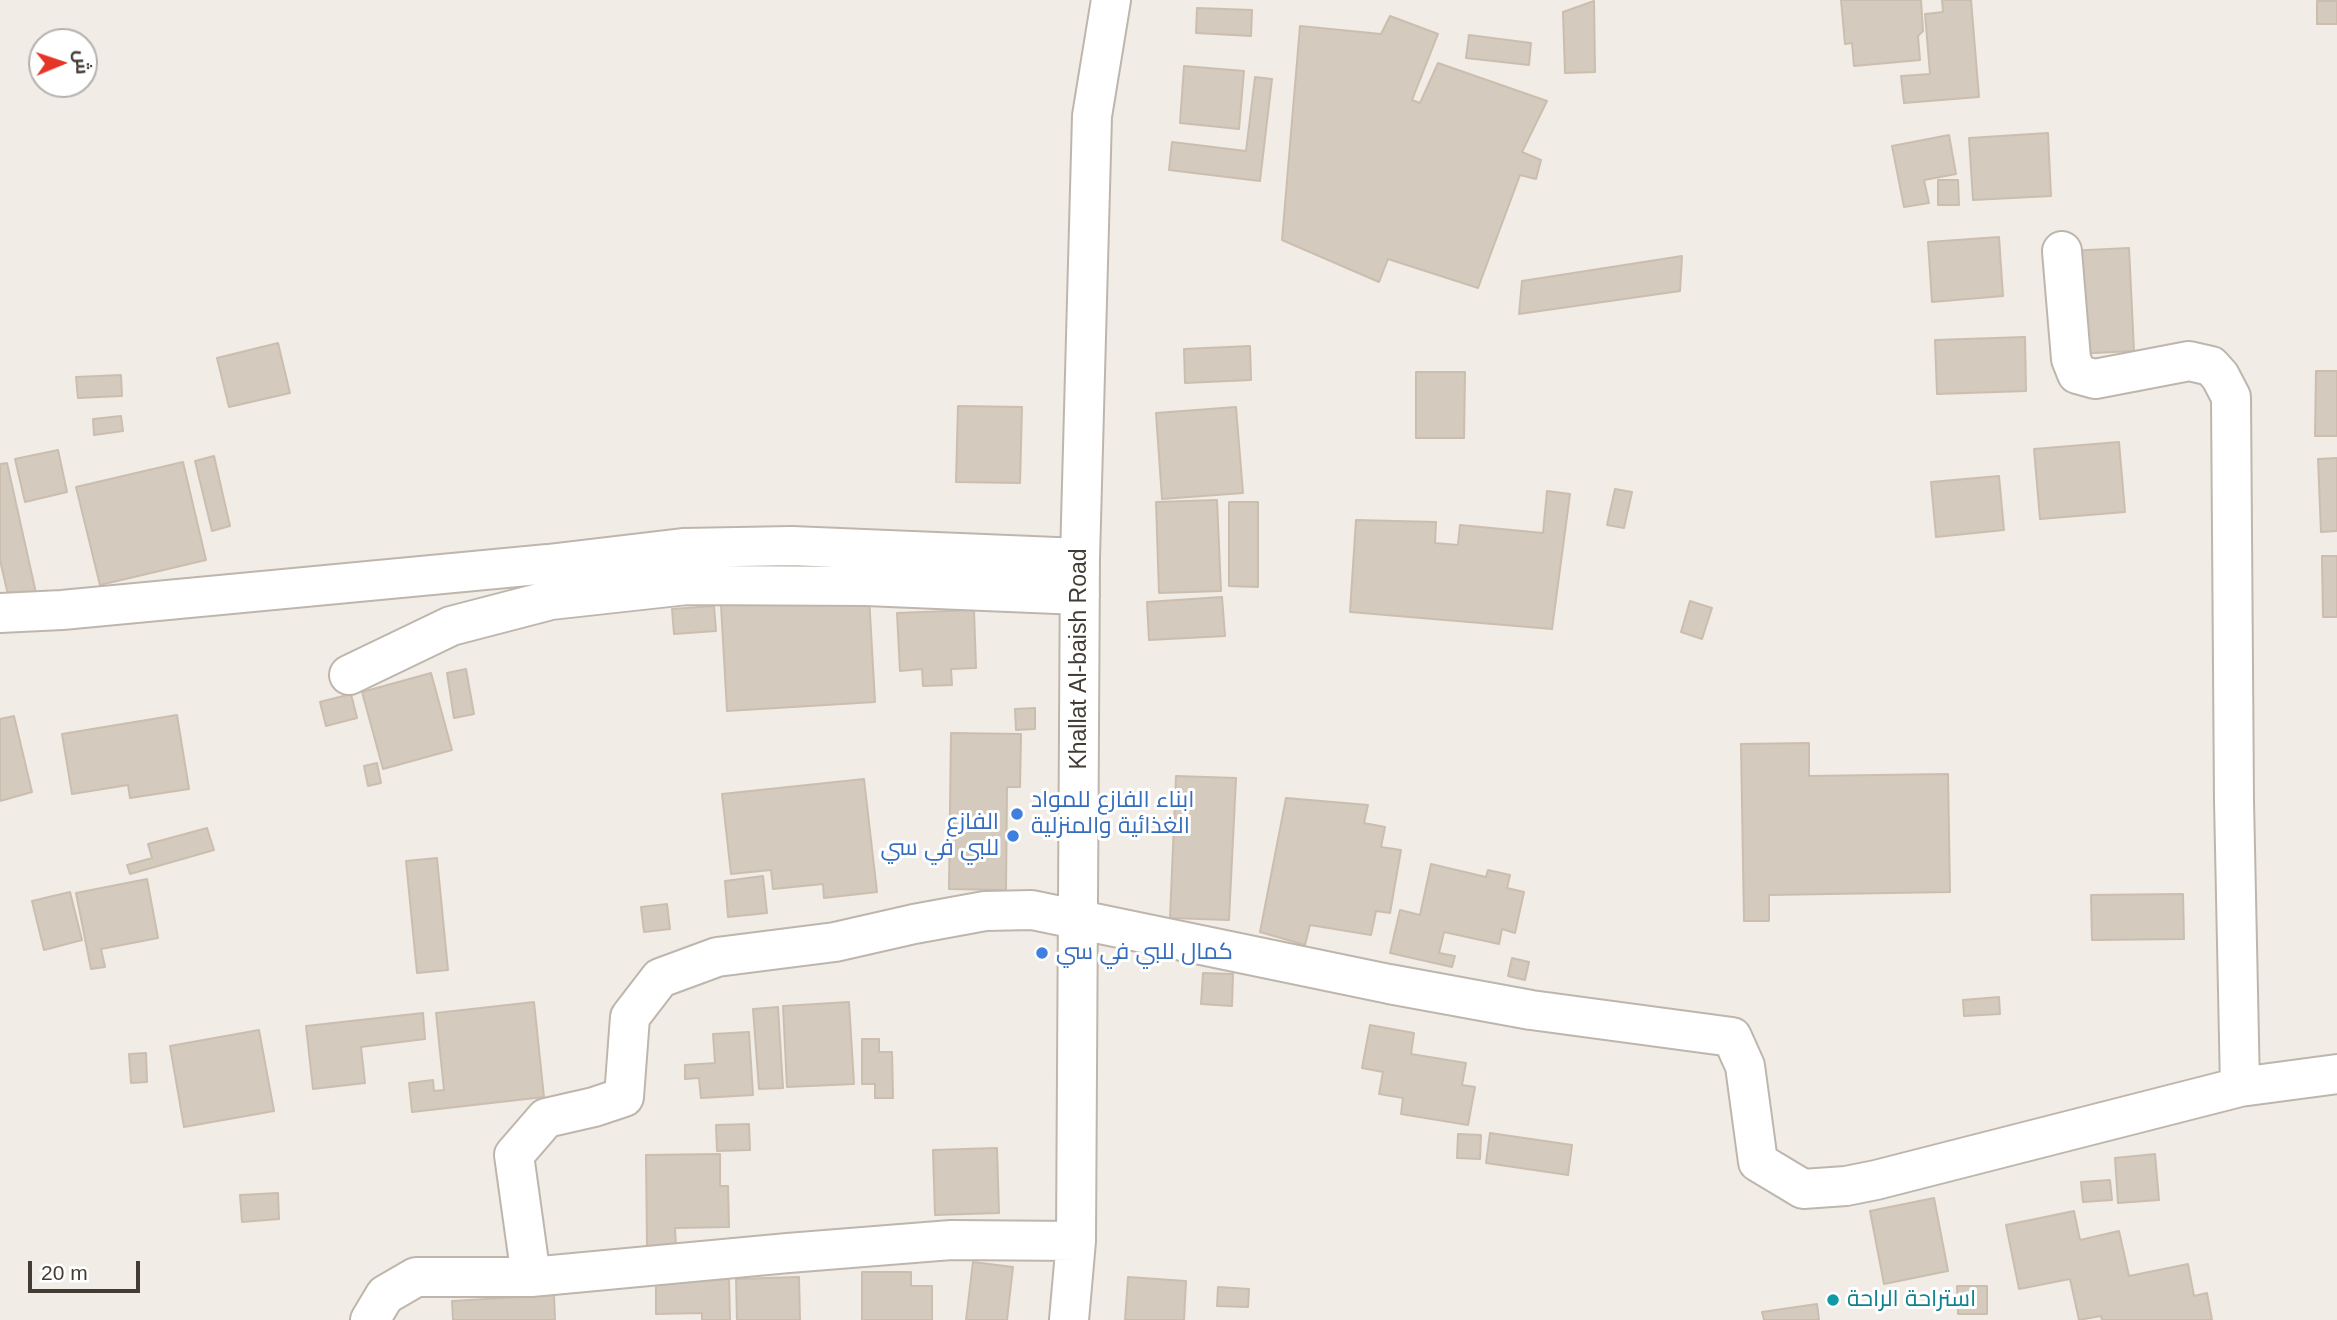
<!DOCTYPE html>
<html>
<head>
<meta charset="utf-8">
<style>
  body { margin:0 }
  #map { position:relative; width:2337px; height:1320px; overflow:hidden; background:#f1ece5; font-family:Arial,Cairo,sans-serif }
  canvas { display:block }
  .north { position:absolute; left:28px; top:28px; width:70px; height:70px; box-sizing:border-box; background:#fff; border:2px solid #b4b1ae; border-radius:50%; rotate:88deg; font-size:19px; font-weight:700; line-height:28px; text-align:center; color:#433c35 }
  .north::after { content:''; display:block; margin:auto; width:24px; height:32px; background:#e63427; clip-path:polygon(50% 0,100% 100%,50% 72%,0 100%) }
  .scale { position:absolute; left:28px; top:1261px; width:112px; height:32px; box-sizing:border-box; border:4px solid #433c35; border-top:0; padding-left:9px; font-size:21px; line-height:24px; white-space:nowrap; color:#433c35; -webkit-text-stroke:5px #fff; paint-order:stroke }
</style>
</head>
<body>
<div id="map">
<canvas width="2337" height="1320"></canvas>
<div class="north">ش</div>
<div class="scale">20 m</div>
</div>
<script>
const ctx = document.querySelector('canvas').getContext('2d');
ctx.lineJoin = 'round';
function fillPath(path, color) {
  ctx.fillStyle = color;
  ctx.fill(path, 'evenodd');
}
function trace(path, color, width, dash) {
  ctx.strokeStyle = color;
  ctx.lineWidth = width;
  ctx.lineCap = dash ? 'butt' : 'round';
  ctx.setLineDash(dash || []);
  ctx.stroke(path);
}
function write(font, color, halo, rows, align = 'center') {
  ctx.font = font + ' Arial,Cairo,sans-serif';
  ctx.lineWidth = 6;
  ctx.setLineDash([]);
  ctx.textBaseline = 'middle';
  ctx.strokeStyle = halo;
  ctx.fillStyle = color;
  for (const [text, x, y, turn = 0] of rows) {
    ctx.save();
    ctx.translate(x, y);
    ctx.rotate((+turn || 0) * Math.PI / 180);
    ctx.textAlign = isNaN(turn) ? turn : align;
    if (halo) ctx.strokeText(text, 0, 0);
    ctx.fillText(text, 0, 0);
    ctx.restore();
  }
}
const building = new Path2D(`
  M 1841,0 L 1921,0 L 1923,31 L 1918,36 L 1920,60 L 1854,66 L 1852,43 L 1845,44 Z
  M 1942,0 L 1971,0 L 1979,97 L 1904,103 L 1901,76 L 1930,74 L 1925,14 L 1943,12 Z
  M 1594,1 L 1595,72 L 1565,73 L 1563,12 Z
  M 2317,1 L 2337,1 L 2337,24 L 2317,24 Z
  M 1197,8 L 1252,10 L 1251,36 L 1196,33 Z
  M 1390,16 L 1438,34 L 1412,100 L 1420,103 L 1438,63 L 1547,101 L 1522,152 L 1541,160 L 1536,179 L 1520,175 L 1478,288 L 1388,259 L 1379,282 L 1282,240 L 1300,26 L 1381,34 Z
  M 1469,35 L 1531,43 L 1529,65 L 1466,58 Z
  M 1184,66 L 1244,71 L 1239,129 L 1180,123 Z
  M 1255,77 L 1272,79 L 1260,181 L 1169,170 L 1172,142 L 1246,151 Z
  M 2048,133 L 2051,196 L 1973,200 L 1969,138 Z
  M 1949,135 L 1956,174 L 1924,180 L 1929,203 L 1904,207 L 1892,146 Z
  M 1938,180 L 1958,180 L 1959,205 L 1938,205 Z
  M 1999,237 L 2003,296 L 1932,302 L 1928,242 Z
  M 2129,248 L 2134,351 L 2073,354 L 2067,251 Z
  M 1682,256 L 1680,291 L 1519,314 L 1522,281 Z
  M 2025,337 L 2026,391 L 1937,394 L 1935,340 Z
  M 278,343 L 290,393 L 229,407 L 217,358 Z
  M 1250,346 L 1251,380 L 1185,383 L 1184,349 Z
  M 2316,371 L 2337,371 L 2337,436 L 2315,436 Z
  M 1416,372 L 1465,372 L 1464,438 L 1416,438 Z
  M 121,375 L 122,396 L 78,398 L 76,377 Z
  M 958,406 L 1022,407 L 1020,483 L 956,482 Z
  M 1236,407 L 1243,493 L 1162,499 L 1156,413 Z
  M 121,416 L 123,431 L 94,435 L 93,419 Z
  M 2119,442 L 2125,512 L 2040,519 L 2034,449 Z
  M 58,450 L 67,492 L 25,502 L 15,459 Z
  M 214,456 L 230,526 L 212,531 L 195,461 Z
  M 2337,458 L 2337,531 L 2321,532 L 2318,459 Z
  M 183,462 L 206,560 L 100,585 L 76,487 Z
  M 7,463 L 36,593 L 9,599 L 0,560 L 0,464 Z
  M 1999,476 L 2004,530 L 1936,537 L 1931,482 Z
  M 1615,489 L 1632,492 L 1624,528 L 1607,525 Z
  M 1547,491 L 1570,494 L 1552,629 L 1350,612 L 1356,520 L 1436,522 L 1435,543 L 1458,545 L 1460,525 L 1543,533 Z
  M 1217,500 L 1221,591 L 1159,593 L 1156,502 Z
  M 1229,502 L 1258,502 L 1258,587 L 1229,586 Z
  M 2322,556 L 2337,556 L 2337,617 L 2323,617 Z
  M 869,596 L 875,702 L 727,711 L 721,605 Z
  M 1222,597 L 1225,636 L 1149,640 L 1147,602 Z
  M 1690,601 L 1712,608 L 1702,639 L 1681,632 Z
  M 714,606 L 716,631 L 674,634 L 672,609 Z
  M 974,610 L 976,668 L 951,669 L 952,685 L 923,686 L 922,669 L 900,671 L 897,613 Z
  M 466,669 L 474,714 L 454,718 L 447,673 Z
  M 431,673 L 452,750 L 383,769 L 362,692 Z
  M 351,694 L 357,718 L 326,726 L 320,702 Z
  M 1035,708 L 1035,729 L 1016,730 L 1015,709 Z
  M 177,715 L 189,789 L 130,798 L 128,785 L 72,794 L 62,734 Z
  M 14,716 L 32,792 L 0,801 L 0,719 Z
  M 951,733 L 1021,734 L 1020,787 L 1007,787 L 1006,890 L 949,889 Z
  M 1809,743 L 1809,776 L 1948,774 L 1950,892 L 1769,895 L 1769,921 L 1744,921 L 1741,744 Z
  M 377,763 L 381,783 L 368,786 L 364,766 Z
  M 1176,776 L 1236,778 L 1229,920 L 1170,918 Z
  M 864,779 L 877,892 L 824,898 L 823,884 L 773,889 L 771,870 L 731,874 L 722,794 Z
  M 1286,798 L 1368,805 L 1364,823 L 1385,827 L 1381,847 L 1401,850 L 1390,913 L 1376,911 L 1371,935 L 1310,925 L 1305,945 L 1260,932 Z
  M 207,828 L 214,850 L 130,874 L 127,865 L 152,858 L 148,844 Z
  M 437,858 L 448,970 L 417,973 L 406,861 Z
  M 1431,864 L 1486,877 L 1488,870 L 1510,875 L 1507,888 L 1524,892 L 1515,933 L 1502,929 L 1499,944 L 1444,932 L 1439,953 L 1455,956 L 1452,967 L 1390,953 L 1400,910 L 1420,915 Z
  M 763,876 L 767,913 L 728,917 L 725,881 Z
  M 147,879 L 158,938 L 101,949 L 105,967 L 91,969 L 76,893 Z
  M 70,892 L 82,940 L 44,950 L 32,901 Z
  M 2183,894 L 2184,939 L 2092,940 L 2091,895 Z
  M 667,904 L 670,929 L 644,932 L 641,907 Z
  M 1512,958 L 1529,962 L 1525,980 L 1508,976 Z
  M 1203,973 L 1233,974 L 1232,1006 L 1201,1004 Z
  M 1999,997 L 2000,1014 L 1964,1016 L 1963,1000 Z
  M 534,1002 L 544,1097 L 412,1112 L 409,1083 L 433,1080 L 434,1091 L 444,1090 L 436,1013 Z
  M 849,1002 L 854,1084 L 787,1087 L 783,1006 Z
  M 778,1007 L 783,1088 L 759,1089 L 753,1009 Z
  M 423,1013 L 425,1039 L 361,1047 L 365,1083 L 313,1089 L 306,1026 Z
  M 1370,1025 L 1414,1033 L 1411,1054 L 1466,1063 L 1462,1085 L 1475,1087 L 1468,1125 L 1401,1114 L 1403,1098 L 1379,1094 L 1383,1072 L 1362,1068 Z
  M 259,1030 L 274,1111 L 184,1127 L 170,1046 Z
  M 749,1032 L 753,1095 L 701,1098 L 699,1078 L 685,1079 L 685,1065 L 715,1063 L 713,1034 Z
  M 862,1039 L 879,1039 L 879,1052 L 892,1052 L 893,1098 L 875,1098 L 875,1084 L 862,1084 Z
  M 146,1053 L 147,1082 L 131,1083 L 129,1054 Z
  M 749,1124 L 750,1150 L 717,1151 L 716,1125 Z
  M 1490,1133 L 1572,1145 L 1568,1175 L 1486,1163 Z
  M 1458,1134 L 1481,1135 L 1480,1159 L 1457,1158 Z
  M 997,1148 L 999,1213 L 935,1215 L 933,1150 Z
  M 720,1154 L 720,1186 L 728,1186 L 729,1227 L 675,1228 L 676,1246 L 647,1246 L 646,1155 Z
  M 2155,1154 L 2159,1200 L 2118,1203 L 2115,1158 Z
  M 2110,1180 L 2112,1200 L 2083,1202 L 2081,1182 Z
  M 278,1193 L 279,1219 L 242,1222 L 240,1195 Z
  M 1934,1198 L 1948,1271 L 1884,1284 L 1870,1211 Z
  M 2074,1211 L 2080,1240 L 2119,1231 L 2129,1276 L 2188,1264 L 2194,1296 L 2207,1293 L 2212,1320 L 2102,1320 L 2101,1316 L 2079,1320 L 2070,1279 L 2019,1289 L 2006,1225 Z
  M 973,1262 L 1013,1267 L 1007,1320 L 966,1320 Z
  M 862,1272 L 911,1272 L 911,1286 L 932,1286 L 932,1320 L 862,1320 Z
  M 799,1277 L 800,1320 L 737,1320 L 736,1279 Z
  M 1128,1277 L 1186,1281 L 1184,1320 L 1125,1320 Z
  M 729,1279 L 730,1320 L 702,1320 L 702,1313 L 656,1314 L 656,1280 Z
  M 1957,1286 L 1987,1286 L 1987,1314 L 1958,1314 Z
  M 1218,1287 L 1249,1289 L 1248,1307 L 1217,1306 Z
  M 554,1295 L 555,1320 L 453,1320 L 452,1301 Z
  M 1817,1304 L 1819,1320 L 1764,1320 L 1762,1312 Z`);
fillPath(building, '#d4cabe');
trace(building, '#cbbeaf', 2);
const minor = new Path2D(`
  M 2062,251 L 2071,359 L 2077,374 L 2095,379 L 2189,361 L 2211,366 L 2220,376 L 2231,397 L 2234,800 L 2240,1087
  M 0,613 L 62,610 L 548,564 L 683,548 L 792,546 L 1080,558
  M 349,675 L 451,626 L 551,600 L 687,585 L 866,586 L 1080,595
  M 531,1277 L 514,1155 L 546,1118 L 594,1107 L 624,1097 L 630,1017 L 660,978 L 717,957 L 835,942 L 914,924 L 985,911 L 1032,910 L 1389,984 L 1531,1010 L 1732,1037 L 1745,1066 L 1758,1162 L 1803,1189 L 1846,1186 L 1876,1180 L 2240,1087 L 2337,1074
  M 370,1320 L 385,1295 L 416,1277 L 531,1277 L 788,1253 L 951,1240 L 1076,1241
  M 1069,1320 L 1076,1241 L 1080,558 L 1092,116 L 1111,0`);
trace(minor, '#beb6ac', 42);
trace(minor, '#fff', 38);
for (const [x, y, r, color] of [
  [1017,814,7,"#3f7fe0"],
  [1013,836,7,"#3f7fe0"],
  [1042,953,7,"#3f7fe0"],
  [1833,1300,7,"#0f9aa8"]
]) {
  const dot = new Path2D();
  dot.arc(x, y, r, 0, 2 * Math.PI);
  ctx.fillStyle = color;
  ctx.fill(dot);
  trace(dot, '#fff', 2.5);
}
write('23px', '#433c35', '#fff', [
  ["Khallat Al-baish Road",1080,659,-90]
]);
write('23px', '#366cbe', '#fff', [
  ["ابناء الفازع للمواد",1031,801],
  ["الغذائية والمنزلية",1031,827],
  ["الفازع",999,823,"right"],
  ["للبي في سي",999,849,"right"],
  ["كمال للبي في سي",1056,953]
], 'left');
write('23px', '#0d838f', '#fff', [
  ["استراحة الراحة",1847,1300]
], 'left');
</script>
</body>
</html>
